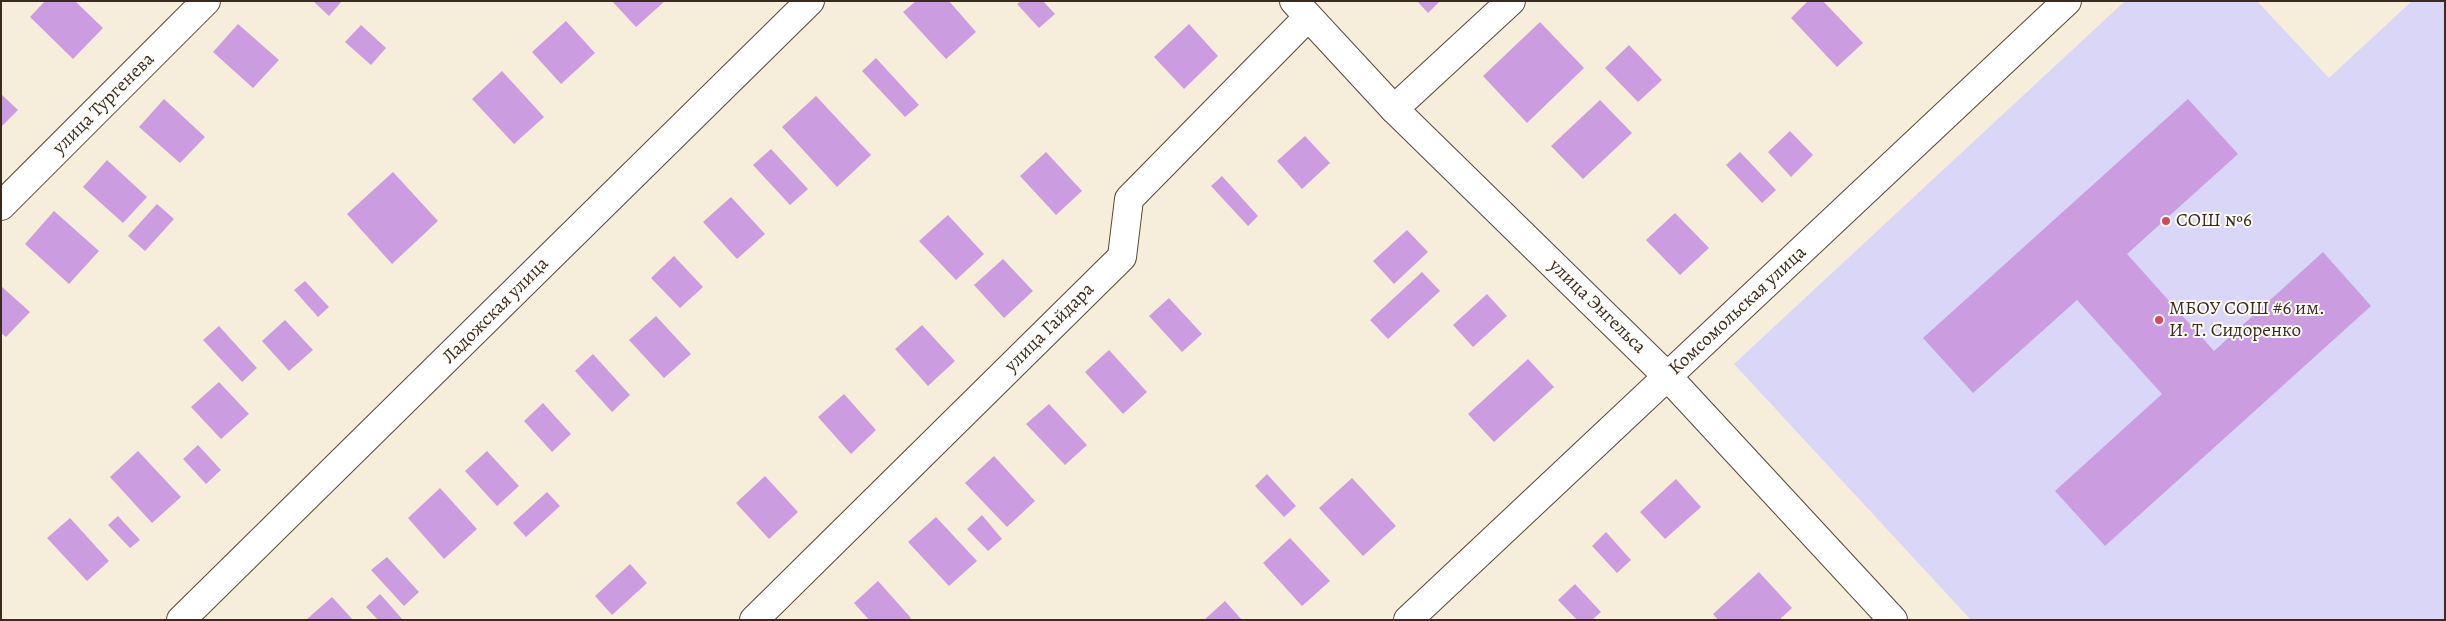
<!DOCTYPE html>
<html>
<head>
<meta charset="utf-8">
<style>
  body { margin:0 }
  #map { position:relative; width:2446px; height:621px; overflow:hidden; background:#f7eddb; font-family:Alegreya,serif }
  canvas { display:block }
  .frame { position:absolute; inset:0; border:2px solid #3b2a1e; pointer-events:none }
</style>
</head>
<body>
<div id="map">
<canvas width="2446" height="621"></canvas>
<div class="frame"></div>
</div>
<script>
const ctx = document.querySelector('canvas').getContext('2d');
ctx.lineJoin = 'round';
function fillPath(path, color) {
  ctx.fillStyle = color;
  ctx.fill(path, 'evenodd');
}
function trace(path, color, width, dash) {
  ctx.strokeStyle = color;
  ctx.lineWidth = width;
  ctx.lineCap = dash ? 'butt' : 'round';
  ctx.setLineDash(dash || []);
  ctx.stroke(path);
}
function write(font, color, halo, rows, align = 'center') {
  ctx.font = font + ' Alegreya,serif';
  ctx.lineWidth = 4;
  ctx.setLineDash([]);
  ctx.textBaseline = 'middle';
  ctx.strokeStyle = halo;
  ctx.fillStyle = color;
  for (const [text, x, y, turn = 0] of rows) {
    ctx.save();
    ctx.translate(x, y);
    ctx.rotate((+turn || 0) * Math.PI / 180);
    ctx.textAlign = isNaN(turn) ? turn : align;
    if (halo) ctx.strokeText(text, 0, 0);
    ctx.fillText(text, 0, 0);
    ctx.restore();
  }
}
fillPath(new Path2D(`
  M 2125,1 L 2257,1 L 2329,78 L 2412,1 L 2445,1 L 2445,620 L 1971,620 L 1734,364 Z`), '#d9d6f7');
fillPath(new Path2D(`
  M 45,1 L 75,1 L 103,28 L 73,59 L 30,17 Z
  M 313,1 L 342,1 L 329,16 Z
  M 612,1 L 665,1 L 636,27 Z
  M 916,1 L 949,1 L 976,32 L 946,59 L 903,12 Z
  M 1021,1 L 1043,1 L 1055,14 L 1039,28 L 1017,4 Z
  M 1417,1 L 1440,1 L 1428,13 Z
  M 1808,1 L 1823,1 L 1863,43 L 1837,67 L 1791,18 Z
  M 566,21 L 595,53 L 561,84 L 532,52 Z
  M 1540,22 L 1584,68 L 1527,123 L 1483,76 Z
  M 238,24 L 279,60 L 253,88 L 213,52 Z
  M 1189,24 L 1218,56 L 1184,89 L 1154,57 Z
  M 361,25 L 386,48 L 371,65 L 345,42 Z
  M 1629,45 L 1662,80 L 1638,102 L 1605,68 Z
  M 876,58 L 919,105 L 905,117 L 862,71 Z
  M 502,71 L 544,117 L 514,144 L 472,99 Z
  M 1,94 L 18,110 L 1,127 Z
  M 816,96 L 871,155 L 837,187 L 782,127 Z
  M 164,99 L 205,137 L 180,163 L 139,127 Z
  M 2188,99 L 2238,154 L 2127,254 L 2214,351 L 2323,252 L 2371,306 L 2105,546 L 2055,491 L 2162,394 L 2077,300 L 1973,393 L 1923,338 Z
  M 1600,100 L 1632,133 L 1583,179 L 1551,146 Z
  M 1790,131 L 1813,155 L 1791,177 L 1768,152 Z
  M 1305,136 L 1330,163 L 1302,189 L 1277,161 Z
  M 771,149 L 808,189 L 790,205 L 753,165 Z
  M 1046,152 L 1082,191 L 1056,215 L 1020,176 Z
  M 1740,152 L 1776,190 L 1762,203 L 1726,165 Z
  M 107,160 L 147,197 L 123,223 L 83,187 Z
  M 393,172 L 438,221 L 392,264 L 347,214 Z
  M 1222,176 L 1258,216 L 1248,226 L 1211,186 Z
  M 731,197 L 765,234 L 737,259 L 703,222 Z
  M 157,204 L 174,219 L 145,251 L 128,236 Z
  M 54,211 L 99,251 L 69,284 L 25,244 Z
  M 1675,213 L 1709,248 L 1680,275 L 1646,240 Z
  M 948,215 L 984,254 L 956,280 L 919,241 Z
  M 1407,230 L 1428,252 L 1394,284 L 1373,261 Z
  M 674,256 L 703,287 L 680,308 L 651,278 Z
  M 1003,259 L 1033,291 L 1004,318 L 974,285 Z
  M 1422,272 L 1440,291 L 1388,339 L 1370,320 Z
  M 305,281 L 329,307 L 318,317 L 294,290 Z
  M 1,286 L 30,312 L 6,337 L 1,333 Z
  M 1487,294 L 1507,316 L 1473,347 L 1453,325 Z
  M 1169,298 L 1202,334 L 1182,352 L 1149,316 Z
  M 656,316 L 691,354 L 664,378 L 629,340 Z
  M 285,320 L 313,350 L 289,371 L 262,341 Z
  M 922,325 L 955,361 L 928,386 L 895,349 Z
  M 219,326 L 257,368 L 242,382 L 203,340 Z
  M 1109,350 L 1147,392 L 1123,414 L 1085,372 Z
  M 593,354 L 630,395 L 612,412 L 575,371 Z
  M 1528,359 L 1554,387 L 1494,442 L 1468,414 Z
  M 219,382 L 249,414 L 221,439 L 191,407 Z
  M 844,394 L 876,430 L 851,454 L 818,417 Z
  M 543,403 L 571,434 L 552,452 L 524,421 Z
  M 1049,404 L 1087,445 L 1065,465 L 1026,424 Z
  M 198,445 L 221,470 L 206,484 L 183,459 Z
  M 138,451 L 181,497 L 152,523 L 110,477 Z
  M 487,451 L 519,486 L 497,506 L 465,471 Z
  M 994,456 L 1035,501 L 1007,527 L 965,483 Z
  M 1267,474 L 1296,506 L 1284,517 L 1255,486 Z
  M 765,476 L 798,512 L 769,539 L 736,503 Z
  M 1352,478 L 1396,526 L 1363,556 L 1319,508 Z
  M 1676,479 L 1701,507 L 1665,539 L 1640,512 Z
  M 440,488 L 477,529 L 444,559 L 408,518 Z
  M 547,492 L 560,506 L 526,537 L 513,523 Z
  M 982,515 L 1002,539 L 988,551 L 967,529 Z
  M 118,516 L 140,540 L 130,548 L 108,525 Z
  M 936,517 L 977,561 L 949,586 L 908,542 Z
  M 70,518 L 109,561 L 87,581 L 47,538 Z
  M 1606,532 L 1631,560 L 1617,573 L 1592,546 Z
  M 1290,538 L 1330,581 L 1302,606 L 1263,563 Z
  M 387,557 L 419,592 L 404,606 L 371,570 Z
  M 630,564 L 647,583 L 612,615 L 595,596 Z
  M 1759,572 L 1792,608 L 1779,620 L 1718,620 L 1713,614 Z
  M 878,581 L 911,618 L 909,620 L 869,620 L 854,603 Z
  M 1575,584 L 1601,612 L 1592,620 L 1577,620 L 1558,600 Z
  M 380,594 L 403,620 L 378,620 L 366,607 Z
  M 332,597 L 353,620 L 306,620 Z
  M 1225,601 L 1242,620 L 1204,620 Z`), '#cb9de0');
const minor = new Path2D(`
  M 1394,109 L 1511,1
  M 1,206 L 206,1
  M 181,620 L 810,1
  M 754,620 L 1122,257 L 1129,199 L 1308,17`);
const tertiary = new Path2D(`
  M 1294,1 L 1394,109 L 1668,377 L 1893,620
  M 1408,620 L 2067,1`);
trace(minor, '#57473a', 30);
trace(tertiary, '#57473a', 30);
trace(minor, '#fff', 28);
trace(tertiary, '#fff', 28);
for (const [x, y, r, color] of [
  [2166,221,5,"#d1495b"],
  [2159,320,5,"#d1495b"]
]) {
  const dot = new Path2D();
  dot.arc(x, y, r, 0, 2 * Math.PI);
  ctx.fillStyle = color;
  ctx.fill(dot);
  trace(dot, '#fdfcf7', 2);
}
write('19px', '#3b2a1e', '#fdfcf7', [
  ["улица Тургенева",104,104,-45],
  ["улица Энгельса",1597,307,44],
  ["Ладожская улица",496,311,-45],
  ["Комсомольская улица",1738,311,-43],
  ["улица Гайдара",1050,328,-45]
]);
write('19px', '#3b2a1e', '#fdfcf7', [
  ["СОШ №6",2176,221],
  ["МБОУ СОШ #6 им.",2169,309],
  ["И. Т. Сидоренко",2169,331]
], 'left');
</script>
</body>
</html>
